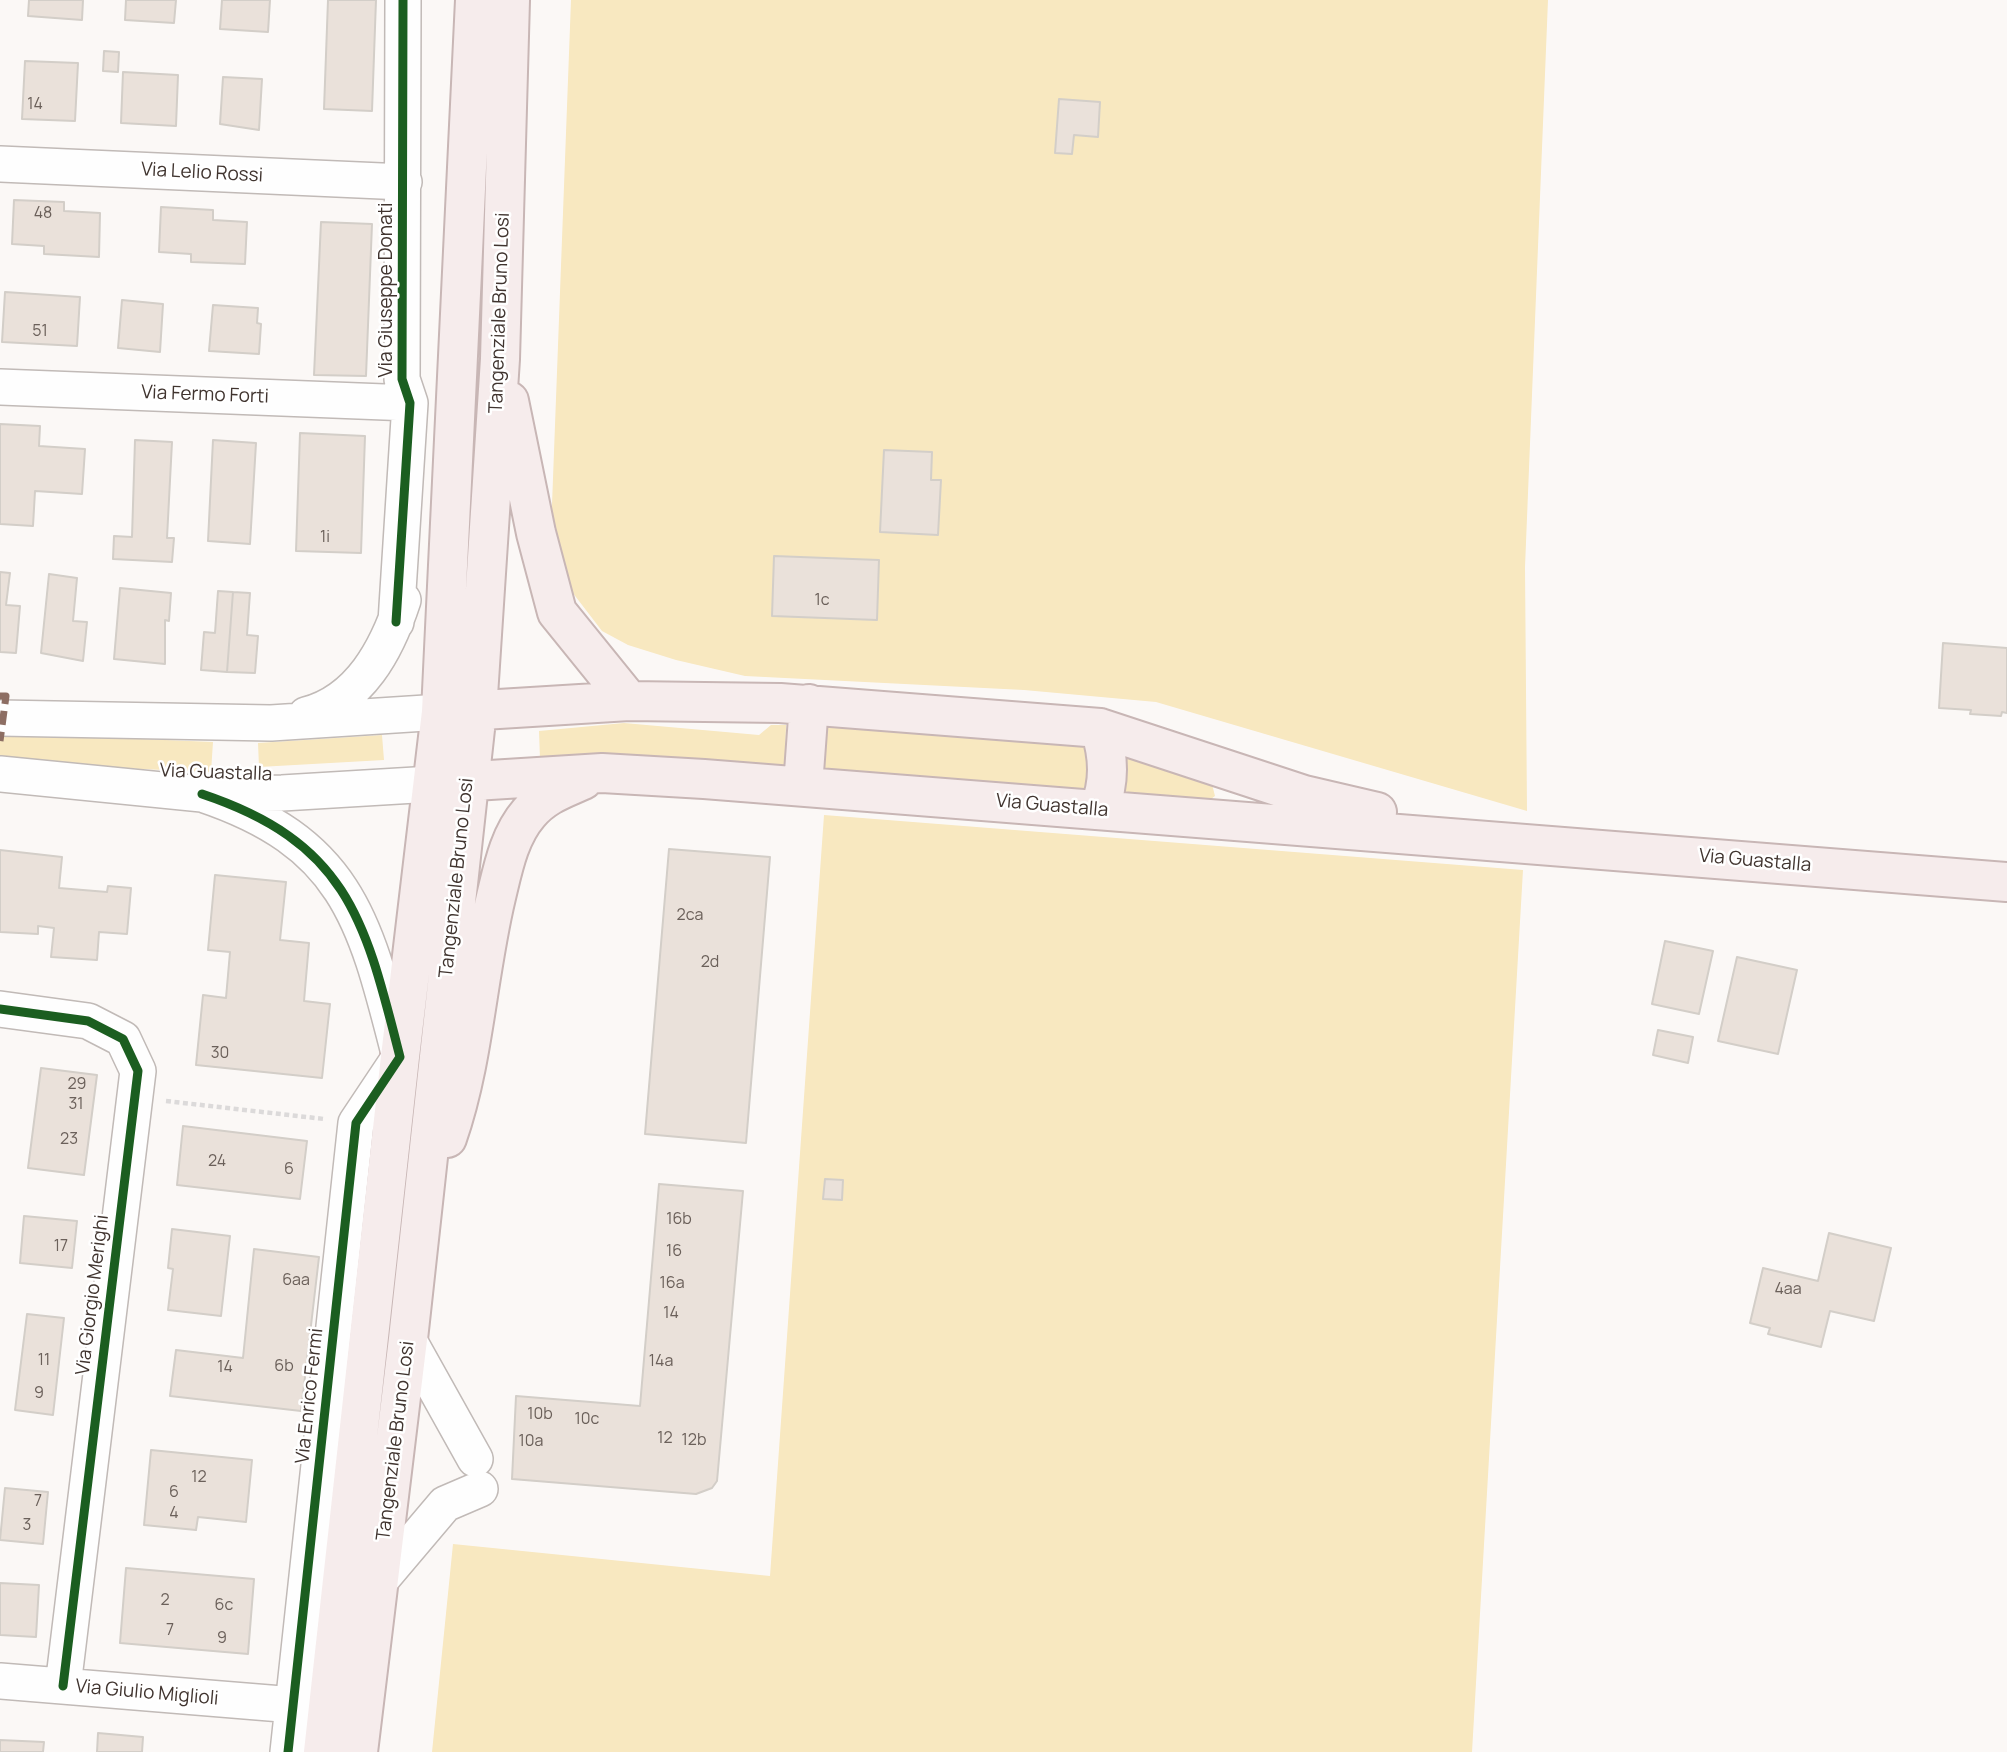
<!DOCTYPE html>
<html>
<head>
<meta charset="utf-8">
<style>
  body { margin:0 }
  canvas { display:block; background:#fbf8f6 }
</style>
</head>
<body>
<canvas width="2007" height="1752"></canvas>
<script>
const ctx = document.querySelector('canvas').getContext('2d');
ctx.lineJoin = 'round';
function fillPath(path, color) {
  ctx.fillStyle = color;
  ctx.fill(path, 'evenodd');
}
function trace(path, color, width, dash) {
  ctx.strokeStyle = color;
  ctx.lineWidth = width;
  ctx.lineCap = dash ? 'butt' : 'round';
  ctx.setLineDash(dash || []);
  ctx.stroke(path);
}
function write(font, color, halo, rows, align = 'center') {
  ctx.font = font + ' Manrope,sans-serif';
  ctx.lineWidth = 5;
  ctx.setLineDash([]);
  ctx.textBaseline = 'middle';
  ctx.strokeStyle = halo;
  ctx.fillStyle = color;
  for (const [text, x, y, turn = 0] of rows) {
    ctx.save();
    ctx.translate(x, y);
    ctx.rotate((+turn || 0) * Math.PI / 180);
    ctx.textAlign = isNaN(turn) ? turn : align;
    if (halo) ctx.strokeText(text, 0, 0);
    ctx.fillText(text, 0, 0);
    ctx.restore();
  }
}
fillPath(new Path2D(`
  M 571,0 L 1548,0 L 1525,567 L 1527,811 L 1156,702 L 1024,690 L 745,676 L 676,660 L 628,645 L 602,631 L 569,588 L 551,531 Z
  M 824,717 L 1085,741 L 1093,792 L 820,773 Z
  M 624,723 L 759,735 L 771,725 L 786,725 L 785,767 L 540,759 L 539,731 Z
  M 0,733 L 213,742 L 211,772 L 0,763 Z
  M 382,735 L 384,760 L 259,767 L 258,743 Z
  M 1122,754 L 1212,784 L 1215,796 L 1203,805 L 1117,796 Z
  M 824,815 L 1523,870 L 1472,1752 L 432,1752 L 453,1544 L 770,1576 Z`), '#f8e8c0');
const building = new Path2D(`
  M 29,0 L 83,0 L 82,20 L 28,16 Z
  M 126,0 L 176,0 L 174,23 L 125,20 Z
  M 222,0 L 270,0 L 268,32 L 220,29 Z
  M 328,0 L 376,0 L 372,111 L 324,109 Z
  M 104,51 L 119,52 L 118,72 L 103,71 Z
  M 25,61 L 78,63 L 75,121 L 22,119 Z
  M 123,72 L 178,75 L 176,126 L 121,123 Z
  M 223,77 L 262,79 L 259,130 L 220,124 Z
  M 1059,99 L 1100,102 L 1098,137 L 1074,135 L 1072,154 L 1055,153 Z
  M 14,200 L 64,202 L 64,211 L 100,213 L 99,257 L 44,254 L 44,246 L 12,244 Z
  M 161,207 L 213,210 L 213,220 L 247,222 L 245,264 L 191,262 L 191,254 L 159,252 Z
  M 321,222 L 372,224 L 366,376 L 314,375 Z
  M 5,292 L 80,297 L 77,346 L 2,342 Z
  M 122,300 L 163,304 L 160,352 L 118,348 Z
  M 213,305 L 258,308 L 257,323 L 261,324 L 259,354 L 209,351 Z
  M 0,424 L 40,426 L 39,446 L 85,449 L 82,494 L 35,491 L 33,526 L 0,524 Z
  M 300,433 L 365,436 L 361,553 L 296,551 Z
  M 135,440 L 172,442 L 167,538 L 174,538 L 172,562 L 113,559 L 114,536 L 132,537 Z
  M 213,440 L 256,443 L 250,544 L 208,541 Z
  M 884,450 L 932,452 L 931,480 L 941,480 L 938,535 L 880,532 Z
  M 774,556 L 879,560 L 877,620 L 772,616 Z
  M 0,572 L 10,573 L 6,605 L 20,606 L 16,653 L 0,652 Z
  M 49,574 L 77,578 L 73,621 L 87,622 L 83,661 L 41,653 Z
  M 120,588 L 171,593 L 169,621 L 165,620 L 165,664 L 114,659 Z
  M 218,591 L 233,592 L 227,672 L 201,670 L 204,632 L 215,633 Z
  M 233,592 L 250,593 L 247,635 L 258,636 L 255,673 L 227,672 Z
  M 1943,643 L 2007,648 L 2007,713 L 2002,712 L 2001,716 L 1970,714 L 1971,710 L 1939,708 Z
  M 669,849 L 770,857 L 746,1143 L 645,1134 Z
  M 0,850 L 62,857 L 59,888 L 107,892 L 108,886 L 131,888 L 127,934 L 99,932 L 97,960 L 51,957 L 54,928 L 38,926 L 38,934 L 0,932 Z
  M 215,875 L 286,882 L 280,940 L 309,943 L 304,1001 L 330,1004 L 322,1078 L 196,1065 L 203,995 L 226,998 L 230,952 L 208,950 Z
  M 1665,941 L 1713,951 L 1699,1014 L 1652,1004 Z
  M 1737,957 L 1797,970 L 1778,1054 L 1718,1041 Z
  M 1658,1030 L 1693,1037 L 1688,1063 L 1653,1055 Z
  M 41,1068 L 97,1075 L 84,1175 L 28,1168 Z
  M 183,1126 L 307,1141 L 300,1199 L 177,1185 Z
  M 825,1179 L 843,1180 L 842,1200 L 823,1199 Z
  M 659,1184 L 743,1191 L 717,1481 L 712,1488 L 696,1494 L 512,1479 L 516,1396 L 640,1406 Z
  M 24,1216 L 77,1221 L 72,1268 L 20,1263 Z
  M 172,1229 L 230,1236 L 221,1316 L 168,1310 L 173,1269 L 168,1268 Z
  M 1829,1233 L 1891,1248 L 1874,1321 L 1830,1311 L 1821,1347 L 1768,1334 L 1770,1328 L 1750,1323 L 1763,1268 L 1818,1281 Z
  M 254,1249 L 319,1257 L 301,1411 L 170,1396 L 176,1350 L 243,1358 Z
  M 27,1314 L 64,1318 L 53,1415 L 15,1410 Z
  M 151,1450 L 252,1460 L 246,1522 L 198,1517 L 196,1530 L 144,1525 Z
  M 5,1488 L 48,1492 L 43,1544 L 0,1540 Z
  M 126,1568 L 254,1579 L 248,1654 L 120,1643 Z
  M 0,1583 L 39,1585 L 36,1637 L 0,1635 Z
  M 98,1733 L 143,1737 L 142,1752 L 97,1752 Z
  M 0,1740 L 44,1742 L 43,1752 L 0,1752 Z`);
fillPath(building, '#eae1da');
trace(building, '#d3cec8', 2);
const minor = new Path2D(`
  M 0,164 L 404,182
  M 0,387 L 410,403
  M 396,622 L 410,403 L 402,379 L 403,0
  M 306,715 C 360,701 387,649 403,600
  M 0,718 L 271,723 L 441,712
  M 0,774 L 202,794 L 282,793 L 432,784
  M 202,794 C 348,843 365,920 400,1057 L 356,1123 L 288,1752
  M 0,1009 L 88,1021 L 123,1039 L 138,1071 L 63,1686
  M 408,1339 L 475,1459
  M 379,1582 L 445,1504 L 480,1489
  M 0,1681 L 294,1705`);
const major = new Path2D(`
  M 509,401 L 536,533 L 557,612 L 629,701
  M 450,712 L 629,701 L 780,703 L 1100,728 L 1304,795 L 1377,812
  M 442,783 L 602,773 L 704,779 L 2007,882
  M 803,786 L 809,704
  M 1099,810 C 1110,781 1109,758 1100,728
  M 447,1138 C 474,1061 477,976 496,897 C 503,868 509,836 529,813 C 544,795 563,789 583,780
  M 323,1752 L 400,1057 L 441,712 L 475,0
  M 358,1752 L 408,1339 L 477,711 L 500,359 L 510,0`);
trace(minor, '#c1bab7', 38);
trace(major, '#c8b6b5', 42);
trace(new Path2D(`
  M 166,1101 L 324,1119`), '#dcdada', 4.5, [5, 3.5]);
trace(minor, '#fefefe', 35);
trace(major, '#f6ecec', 38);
trace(new Path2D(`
  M 0,696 L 6,696 L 0,741`), '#8d6e63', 7, [14, 7]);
trace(new Path2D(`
  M 396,622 L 410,403 L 402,379 L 403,0
  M 202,794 C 348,843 365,920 400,1057 L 356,1123 L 288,1752
  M 0,1009 L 88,1021 L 123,1039 L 138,1071 L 63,1686`), '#1b5e20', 9);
write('16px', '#6b605a', null, [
  ["14",35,105],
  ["48",43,214],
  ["51",40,332],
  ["1i",325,538],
  ["1c",822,601],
  ["2ca",690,916],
  ["2d",710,963],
  ["30",220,1054],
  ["29",77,1085],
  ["31",76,1105],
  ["23",69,1140],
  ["24",217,1162],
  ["6",289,1170],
  ["16b",679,1220],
  ["17",61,1247],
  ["16",674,1252],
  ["6aa",296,1281],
  ["16a",672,1284],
  ["4aa",1788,1290],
  ["14",671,1314],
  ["11",44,1361],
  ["14a",661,1362],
  ["6b",284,1367],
  ["14",225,1368],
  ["9",39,1394],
  ["10b",540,1415],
  ["10c",587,1420],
  ["12",665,1439],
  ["12b",694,1441],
  ["10a",531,1442],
  ["12",199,1478],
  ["6",174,1493],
  ["7",38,1502],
  ["4",174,1514],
  ["3",27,1526],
  ["2",165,1601],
  ["6c",224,1606],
  ["7",170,1631],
  ["9",222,1639]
]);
write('19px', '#40342f', '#fff', [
  ["Via Lelio Rossi",202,173,3],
  ["Via Giuseppe Donati",387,290,-90],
  ["Tangenziale Bruno Losi",500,313,-88],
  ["Via Fermo Forti",205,395,2],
  ["Via Guastalla",216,773,2],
  ["Via Guastalla",1052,806,5],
  ["Via Guastalla",1755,861,5],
  ["Tangenziale Bruno Losi",457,878,-84],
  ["Via Giorgio Merighi",93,1295,-83],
  ["Via Enrico Fermi",310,1396,-84],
  ["Tangenziale Bruno Losi",396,1441,-83],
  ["Via Giulio Miglioli",147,1693,5]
]);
</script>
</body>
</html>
